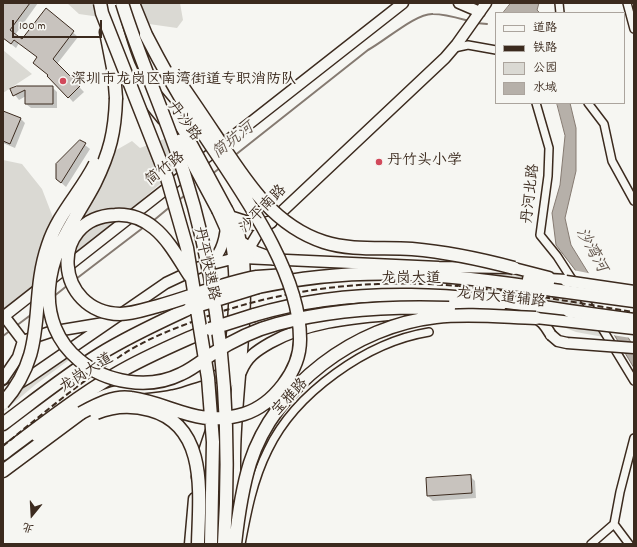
<!DOCTYPE html>
<html>
<head>
<meta charset="utf-8">
<style>
  body { margin:0 }
  #map { position:relative; width:637px; height:547px; overflow:hidden; background:#f6f6f2; font-family:Dekko,"LXGW WenKai TC",sans-serif }
  canvas { display:block }
  .frame { position:absolute; inset:0; border:4px solid #3b2a1e; pointer-events:none }
  .legend { position:absolute; left:495px; top:12px; width:130px; height:92px; box-sizing:border-box; background:#f6f6f2; border:1px solid #aba49d; margin:0; padding:5px 7px; list-style:none; font-size:12px; color:#3b2a1e }
  .legend li { display:flex; align-items:center; gap:8px; height:20px }
  .legend b { width:20px; border:1px solid #aba49d }
  .north { position:absolute; left:12px; top:495px; width:40px; height:40px; -webkit-text-stroke:3px #f6f6f2; paint-order:stroke; rotate:198deg; font-size:11px; font-weight:700; line-height:16px; text-align:center; color:#3b2a1e }
  .north::after { content:''; display:block; margin:auto; width:14px; height:18px; background:#3b2a1e; clip-path:polygon(50% 0,100% 100%,50% 72%,0 100%) }
  .scale { position:absolute; left:12px; top:20px; width:90px; height:18px; box-sizing:border-box; border:2px solid #3b2a1e; border-top:0; padding-left:5px; font-size:12px; line-height:14px; white-space:nowrap; color:#3b2a1e; -webkit-text-stroke:3px #f6f6f2; paint-order:stroke }
</style>
</head>
<body>
<div id="map">
<canvas width="637" height="547"></canvas>
<div class="frame"></div>
<ul class="legend">
<li><b style="height:5px;background:#f6f6f2"></b>道路</li>
<li><b style="height:5px;background:#3b2a1e"></b>铁路</li>
<li><b style="height:11px;background:#dad9d3"></b>公园</li>
<li><b style="height:11px;background:#b6b0a9"></b>水域</li>
</ul>
<div class="north">北</div>
<div class="scale">100 m</div>
</div>
<script>
const ctx = document.querySelector('canvas').getContext('2d');
ctx.lineJoin = 'round';
function fillPath(path, color) {
  ctx.fillStyle = color;
  ctx.fill(path, 'evenodd');
}
function trace(path, color, width, dash) {
  ctx.strokeStyle = color;
  ctx.lineWidth = width;
  ctx.lineCap = dash ? 'butt' : 'round';
  ctx.setLineDash(dash || []);
  ctx.stroke(path);
}
function write(font, color, halo, rows, align = 'center') {
  ctx.font = font + ' Dekko,"LXGW WenKai TC",sans-serif';
  ctx.lineWidth = 4;
  ctx.setLineDash([]);
  ctx.textBaseline = 'middle';
  ctx.strokeStyle = halo;
  ctx.fillStyle = color;
  for (const [text, x, y, turn = 0] of rows) {
    ctx.save();
    ctx.translate(x, y);
    ctx.rotate((+turn || 0) * Math.PI / 180);
    ctx.textAlign = isNaN(turn) ? turn : align;
    if (halo) ctx.strokeText(text, 0, 0);
    ctx.fillText(text, 0, 0);
    ctx.restore();
  }
}
fillPath(new Path2D(`
  M 67,3 L 180,3 L 183,20 L 177,28 L 79,14 Z
  M 3,50 L 32,74 L 3,93 Z
  M 175,135 L 187,160 C 129,213 66,261 3,309 L 3,160 L 22,164 L 42,189 L 54,220 L 84,212 L 113,152 L 132,141 L 140,148 Z
  M 475,258 L 584,277 L 589,304 L 609,338 L 576,332 L 558,325 L 472,318 Z
  M 66,355 L 69,360 L 35,385 L 3,412 L 3,392 Z`), '#dad9d3');
const water = new Path2D(`
  M 511,3 L 539,3 L 537,10 L 540,13 L 503,13 Z
  M 557,103 L 570,103 L 576,128 L 576,171 L 565,218 L 571,245 L 634,347 L 634,368 L 576,271 L 556,245 L 552,213 L 560,185 L 565,136 Z`);
fillPath(water, '#b6b0a9');
trace(water, '#857a71', 1);
fillPath(new Path2D(`
  M 573,270 L 593,274 L 631,338 L 612,335 Z`), '#f6f6f2');
fillPath(new Path2D(`
  M 4,3 L 38,3 L 15,35 L 23,41 L 47,9 L 78,37 L 57,64 L 84,92 L 73,102 L 49,75 L 34,63 L 38,58 L 19,43 L 16,48 L 3,38 Z
  M 52,87 L 57,92 L 57,108 L 31,108 L 26,104 L 26,96 L 19,100 L 11,90 Z
  M 3,112 L 20,118 L 25,123 L 15,148 L 3,143 Z
  M 80,141 L 90,149 L 66,187 L 57,179 Z
  M 470,476 L 475,481 L 476,498 L 433,501 L 428,496 Z`), '#0003');
trace(new Path2D(`
  M 476,23 L 487,24
  M 234,156 L 368,50 C 385,41 416,13 433,14 C 445,14 458,18 469,21
  M 212,174 L 220,168
  M 178,201 L 185,195
  M 153,221 L 171,206
  M 76,279 L 144,227
  M 53,297 L 68,285
  M 16,326 L 32,314
  M 3,336 L 11,330`), '#857a71', 2);
const building = new Path2D(`
  M 3,3 L 30,3 L 10,30 L 22,39 L 46,8 L 74,31 L 53,59 L 80,86 L 68,98 L 47,76 L 48,75 L 33,63 L 37,57 L 14,40 L 11,44 L 3,38 Z
  M 17,86 L 53,86 L 53,104 L 25,104 L 25,90 L 13,96 L 10,89 Z
  M 3,111 L 21,118 L 10,144 L 3,141 Z
  M 80,140 L 86,143 L 61,183 L 56,179 L 56,164 Z
  M 471,475 L 472,493 L 427,496 L 426,478 Z`);
fillPath(building, '#c8c3be');
trace(building, '#3b2a1e', 1);
const street = new Path2D(`
  M 559,3 L 560,13
  M 627,3 L 634,29
  M 454,48 L 468,45 L 496,50
  M 536,103 L 549,148 L 548,176 L 540,235 L 557,256 L 575,284
  M 588,103 L 604,124 L 612,161 L 634,201
  M 580,292 L 634,381
  M 241,544 C 247,512 253,480 268,450 C 295,393 367,342 429,332
  M 591,544 L 614,524
  M 629,544 L 614,524 L 620,492 L 634,438`);
const secondary = new Path2D(`
  M 459,3 L 480,12
  M 245,255 L 257,235 L 445,58 L 457,44 L 486,3
  M 208,265 C 220,256 225,240 226,226
  M 4,316 L 23,341
  M 3,317 L 403,3
  M 532,317 C 542,319 546,327 551,335
  M 241,372 C 247,357 256,351 270,343 C 313,319 361,318 409,313
  M 3,379 L 18,357 L 23,341 L 50,332 L 104,323
  M 3,393 L 28,378 L 166,283 L 200,267 L 228,260 L 243,258 L 439,267 L 514,268 L 549,277
  M 36,436 C 61,419 84,401 113,392 C 132,387 152,389 171,384 C 197,379 200,368 227,381`);
const primary = new Path2D(`
  M 110,3 C 122,49 131,83 163,119
  M 157,96 L 174,116 L 186,134
  M 227,210 L 239,235 L 243,258
  M 218,211 L 231,240 L 234,259
  M 231,217 L 256,225 L 271,222
  M 241,242 L 255,252 L 274,259`);
const highway = new Path2D(`
  M 133,3 L 146,35
  M 106,32 L 114,73 L 116,98
  M 257,277 L 286,275
  M 529,279 L 566,281
  M 258,287 C 361,264 450,274 553,290
  M 441,302 L 500,312
  M 254,315 C 357,284 465,294 569,311
  M 3,424 C 35,400 66,375 100,354 C 129,336 160,322 190,308
  M 3,454 C 40,426 76,398 116,374 C 141,359 169,347 196,335
  M 3,471 L 81,413
  M 198,477 C 205,444 221,413 227,380 C 233,347 238,292 234,259
  M 237,513 C 226,429 249,343 243,258
  M 191,544 L 195,499`);
trace(street, '#3b2a1e', 10);
trace(secondary, '#3b2a1e', 13);
trace(primary, '#3b2a1e', 14);
trace(highway, '#3b2a1e', 15);
trace(street, '#f6f6f2', 7);
trace(secondary, '#f6f6f2', 10);
trace(primary, '#f6f6f2', 11);
trace(highway, '#f6f6f2', 12);
trace(new Path2D(`
  M 3,446 C 40,416 79,383 119,357 C 145,339 178,327 208,316 C 263,297 320,286 378,284 C 463,280 550,299 634,312`), '#3b2a1e', 2, [6, 3]);
const secondaryBridge = new Path2D(`
  M 566,281 L 634,291
  M 536,318 L 634,329
  M 551,335 L 558,341 L 567,343 L 634,348`);
const primaryBridge = new Path2D(`
  M 186,134 L 227,210
  M 180,140 L 218,211`);
const highwayBridge = new Path2D(`
  M 100,3 L 102,13 L 167,178 L 187,248 L 208,378 L 213,442 L 211,544
  M 122,3 C 140,61 166,116 184,173 C 222,292 232,420 224,544
  M 173,73 C 188,94 202,115 216,136 C 245,180 272,225 324,242 C 352,251 383,247 412,249 C 447,252 480,259 514,268
  M 116,98 C 115,132 110,152 95,183 C 77,218 52,246 49,288 C 47,316 57,342 79,360 C 106,383 149,390 181,374 C 192,369 202,361 212,354 C 232,341 254,330 277,324 C 333,309 391,306 449,308
  M 190,276 C 180,261 169,240 154,228 C 143,219 129,214 115,215 C 47,218 55,313 120,314 C 133,314 146,309 158,306 C 191,297 223,283 257,277
  M 553,290 L 634,301
  M 190,308 L 258,287
  M 569,311 L 634,320
  M 210,329 L 254,315
  M 3,403 C 50,350 28,303 48,245 C 58,214 81,192 95,164
  M 81,413 C 96,405 114,395 131,398 C 173,404 197,428 244,414 C 260,409 273,398 283,385 C 293,372 300,357 300,340 C 301,267 231,178 193,118 C 176,91 161,64 146,35
  M 96,413 C 113,406 132,405 150,410 C 209,426 199,496 198,544
  M 235,544 C 238,517 242,489 250,463 C 275,385 356,326 436,317 C 469,313 504,317 536,318`);
trace(secondaryBridge, '#3b2a1e', 13, []);
trace(primaryBridge, '#3b2a1e', 14, []);
trace(highwayBridge, '#3b2a1e', 15, []);
trace(secondaryBridge, '#f6f6f2', 10);
trace(primaryBridge, '#f6f6f2', 11);
trace(highwayBridge, '#f6f6f2', 12);
for (const [x, y, r, color] of [
  [63,81,4,"#d1495b"],
  [379,162,4,"#d1495b"]
]) {
  const dot = new Path2D();
  dot.arc(x, y, r, 0, 2 * Math.PI);
  ctx.fillStyle = color;
  ctx.fill(dot);
  trace(dot, '#f6f6f2', 1.5);
}
write('15px', '#3b2a1e', '#f6f6f2', [
  ["深圳市龙岗区南湾街道专职消防队",71,81],
  ["丹竹头小学",387,162]
], 'left');
write('15px', '#3b2a1e', '#f6f6f2', [
  ["丹沙路",183,122,54],
  ["简竹路",166,170,-38],
  ["丹河北路",532,194,-83],
  ["沙平南路",264,210,-46],
  ["丹平快速路",205,264,78],
  ["龙岗大道",411,280],
  ["龙岗大道辅路",501,299,6],
  ["龙岗大道",87,374,-32],
  ["宝雅路",291,398,-47]
]);
write('italic 16px', '#605248', '#f6f6f2', [
  ["简坑河",234,142,-38],
  ["沙湾河",590,251,61]
]);
</script>
</body>
</html>
